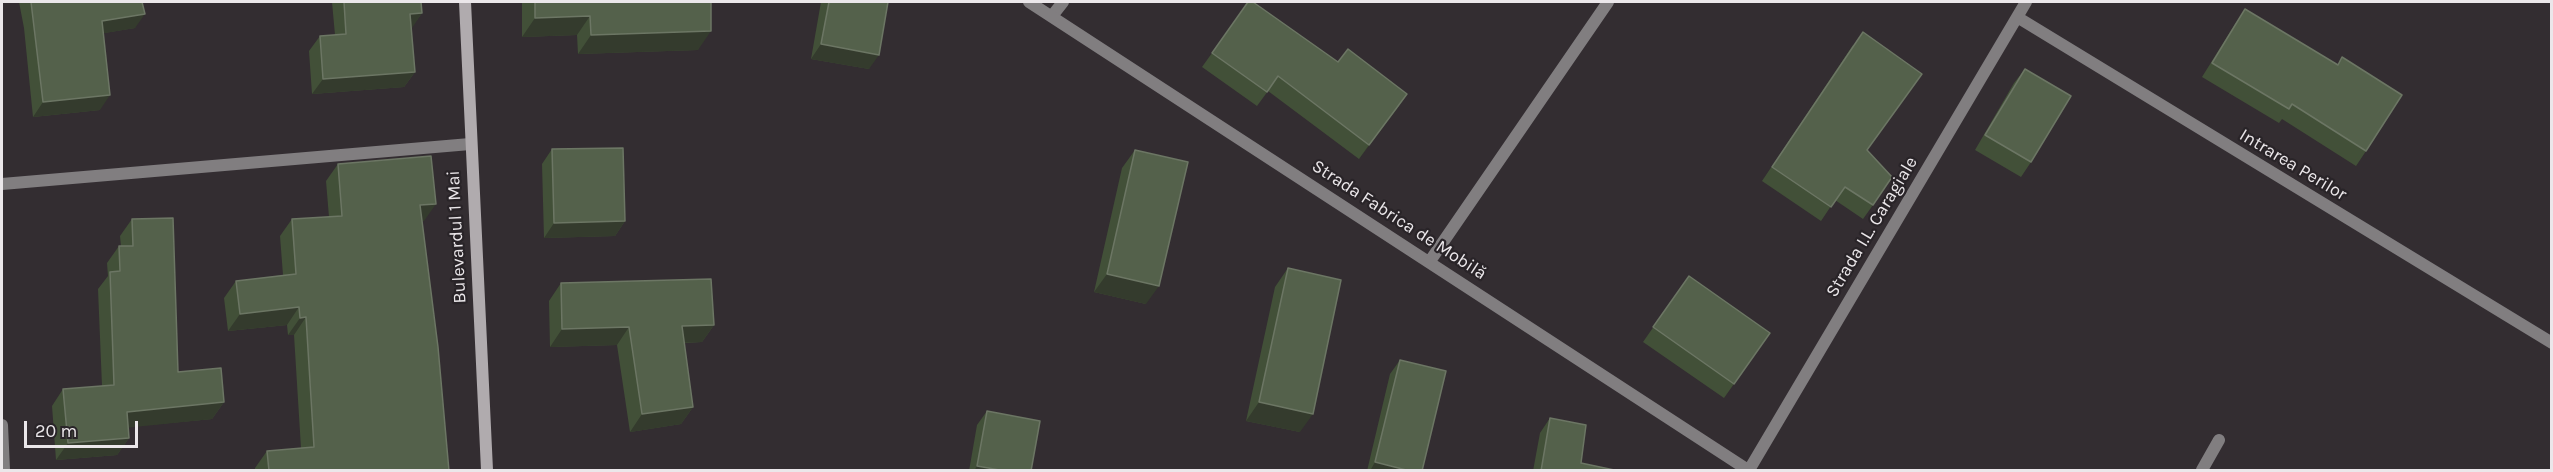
<!DOCTYPE html>
<html>
<head>
<meta charset="utf-8">
<style>
  body { margin:0 }
  #map { position:relative; width:2553px; height:472px; overflow:hidden; background:#332d31; font-family:Karla,sans-serif }
  canvas { display:block }
  .frame { position:absolute; inset:0; border:3px solid #ebe7ea; pointer-events:none }
  .scale { position:absolute; left:24px; top:421px; width:114px; height:27px; box-sizing:border-box; border:3px solid #ebe7ea; border-top:0; padding-left:8px; font-size:18px; line-height:21px; white-space:nowrap; color:#ebe7ea; -webkit-text-stroke:4px #292428; paint-order:stroke }
</style>
</head>
<body>
<div id="map">
<canvas width="2553" height="472"></canvas>
<div class="frame"></div>
<div class="scale">20 m</div>
</div>
<script>
const ctx = document.querySelector('canvas').getContext('2d');
ctx.lineJoin = 'round';
function trace(path, color, width, dash) {
  ctx.strokeStyle = color;
  ctx.lineWidth = width;
  ctx.lineCap = dash ? 'butt' : 'round';
  ctx.setLineDash(dash || []);
  ctx.stroke(path);
}
function fillPath(path, color) {
  ctx.fillStyle = color;
  ctx.fill(path, 'evenodd');
}
function write(font, color, halo, rows, align = 'center') {
  ctx.font = font + ' Karla,sans-serif';
  ctx.lineWidth = 4.5;
  ctx.setLineDash([]);
  ctx.textBaseline = 'middle';
  ctx.strokeStyle = halo;
  ctx.fillStyle = color;
  for (const [text, x, y, turn = 0] of rows) {
    ctx.save();
    ctx.translate(x, y);
    ctx.rotate((+turn || 0) * Math.PI / 180);
    ctx.textAlign = isNaN(turn) ? turn : align;
    if (halo) ctx.strokeText(text, 0, 0);
    ctx.fillText(text, 0, 0);
    ctx.restore();
  }
}
trace(new Path2D(`
  M 1052,16 L 1063,2`), '#817e80', 12);
trace(new Path2D(`
  M 1029,2 L 1748,470
  M 2017,17 L 2552,343
  M 2,184 L 470,144
  M 1430,261 L 1608,2
  M 2,425 L 4,470
  M 1749,470 L 2026,2
  M 2202,470 L 2219,440`), '#817e80', 12);
trace(new Path2D(`
  M 465,2 L 487,470`), '#b0abae', 12);
fillPath(new Path2D(`
  M 19,2 L 142,2 L 135,28 L 104,33 L 100,110 L 33,117 L 24,28 Z
  M 332,2 L 421,2 L 422,13 L 411,28 L 415,72 L 404,87 L 312,94 L 309,51 L 320,36 L 335,35 Z
  M 522,2 L 711,2 L 698,50 L 578,54 L 577,35 L 522,37 Z
  M 821,2 L 888,2 L 869,69 L 811,59 Z
  M 2245,9 L 2366,151 L 2356,166 L 2282,119 L 2279,123 L 2202,77 L 2235,24 Z
  M 1853,45 L 1867,150 L 1873,205 L 1863,219 L 1835,200 L 1821,221 L 1762,181 Z
  M 1212,53 L 1338,62 L 1407,94 L 1359,159 L 1268,91 L 1257,106 L 1202,67 Z
  M 2025,69 L 2031,162 L 2021,177 L 1975,150 L 2014,83 Z
  M 552,149 L 625,221 L 615,236 L 544,238 L 542,164 Z
  M 1135,150 L 1146,304 L 1094,292 L 1122,168 Z
  M 338,164 L 424,221 L 422,221 L 449,471 L 255,471 L 255,468 L 267,451 L 301,448 L 294,335 L 288,335 L 287,325 L 228,331 L 224,298 L 236,281 L 283,275 L 280,236 L 292,219 L 329,217 L 326,181 Z
  M 132,219 L 178,372 L 224,402 L 212,419 L 128,427 L 129,438 L 117,455 L 56,460 L 52,406 L 63,389 L 102,386 L 98,289 L 108,276 L 107,263 L 119,246 L 121,246 L 120,236 Z
  M 1288,268 L 1300,432 L 1246,421 L 1275,287 Z
  M 1689,276 L 1770,333 L 1724,398 L 1643,342 Z
  M 561,283 L 714,325 L 702,342 L 684,343 L 693,407 L 681,424 L 630,432 L 617,345 L 550,347 L 549,301 Z
  M 1400,360 L 1422,471 L 1367,471 L 1390,374 Z
  M 987,411 L 1031,471 L 969,471 L 977,425 Z
  M 1550,418 L 1581,463 L 1619,471 L 1533,471 L 1540,433 Z`), '#425038');
fillPath(new Path2D(`
  M 422,13 L 412,28 L 399,29 L 410,14 Z
  M 145,14 L 135,28 L 93,35 L 102,21 Z
  M 590,16 L 577,35 L 522,37 L 535,18 Z
  M 711,31 L 698,50 L 578,54 L 591,35 Z
  M 821,44 L 879,55 L 869,69 L 811,59 Z
  M 415,72 L 404,87 L 312,94 L 323,79 Z
  M 1407,94 L 1397,109 L 1359,159 L 1369,145 Z
  M 110,95 L 100,110 L 33,117 L 43,102 Z
  M 436,204 L 424,221 L 408,222 L 420,205 Z
  M 625,221 L 615,236 L 544,238 L 554,223 Z
  M 1107,274 L 1159,286 L 1146,304 L 1094,292 Z
  M 299,307 L 287,325 L 228,331 L 240,314 Z
  M 306,317 L 294,335 L 288,335 L 300,318 Z
  M 714,325 L 702,342 L 670,343 L 682,326 Z
  M 629,327 L 617,345 L 550,347 L 562,329 Z
  M 224,402 L 212,419 L 115,429 L 127,412 Z
  M 1259,402 L 1313,414 L 1300,432 L 1246,421 Z
  M 693,407 L 681,424 L 630,432 L 642,414 Z
  M 129,438 L 117,455 L 56,460 L 68,443 Z
  M 1375,462 L 1410,471 L 1370,471 Z
  M 977,466 L 1005,471 L 974,471 Z`), '#343b2d');
const building = new Path2D(`
  M 31,2 L 142,2 L 145,14 L 102,21 L 110,95 L 43,102 Z
  M 344,2 L 421,2 L 422,13 L 410,14 L 415,72 L 323,79 L 320,36 L 346,34 Z
  M 535,2 L 711,2 L 711,31 L 591,35 L 590,16 L 535,18 Z
  M 829,2 L 888,2 L 879,55 L 821,44 Z
  M 1248,2 L 1253,2 L 1338,62 L 1348,49 L 1407,94 L 1369,145 L 1278,76 L 1267,92 L 1212,53 Z
  M 2245,9 L 2338,65 L 2342,57 L 2402,95 L 2366,151 L 2292,104 L 2289,109 L 2212,63 Z
  M 1863,32 L 1922,74 L 1867,150 L 1892,177 L 1873,205 L 1845,187 L 1831,207 L 1772,167 Z
  M 2025,69 L 2071,96 L 2031,162 L 1985,135 Z
  M 623,148 L 625,221 L 554,223 L 552,149 Z
  M 1135,150 L 1188,162 L 1159,286 L 1107,274 Z
  M 431,156 L 436,204 L 420,205 L 438,347 L 449,471 L 269,471 L 267,451 L 314,447 L 306,317 L 300,318 L 299,307 L 240,314 L 236,281 L 296,274 L 292,219 L 342,216 L 338,164 Z
  M 173,218 L 178,372 L 221,368 L 224,402 L 127,412 L 129,438 L 68,443 L 63,389 L 114,385 L 110,272 L 120,271 L 119,246 L 133,246 L 132,219 Z
  M 1288,268 L 1341,280 L 1313,414 L 1259,402 Z
  M 1689,276 L 1770,333 L 1734,384 L 1653,327 Z
  M 711,279 L 714,325 L 682,326 L 693,407 L 642,414 L 629,327 L 562,329 L 561,283 Z
  M 1400,360 L 1446,371 L 1422,471 L 1410,471 L 1375,462 Z
  M 987,411 L 1040,421 L 1031,471 L 1005,471 L 977,466 Z
  M 1550,418 L 1586,425 L 1581,463 L 1619,471 L 1541,471 Z`);
fillPath(building, '#54614b');
trace(building, '#6c7664', 1.5);
write('18px', '#ebe7ea', '#292428', [
  ["Intrarea Perilor",2293,165,31],
  ["Strada Fabrica de Mobilă",1399,220,33],
  ["Strada I.L. Caragiale",1872,227,-59],
  ["Bulevardul 1 Mai",457,237,-93]
]);
</script>
</body>
</html>
